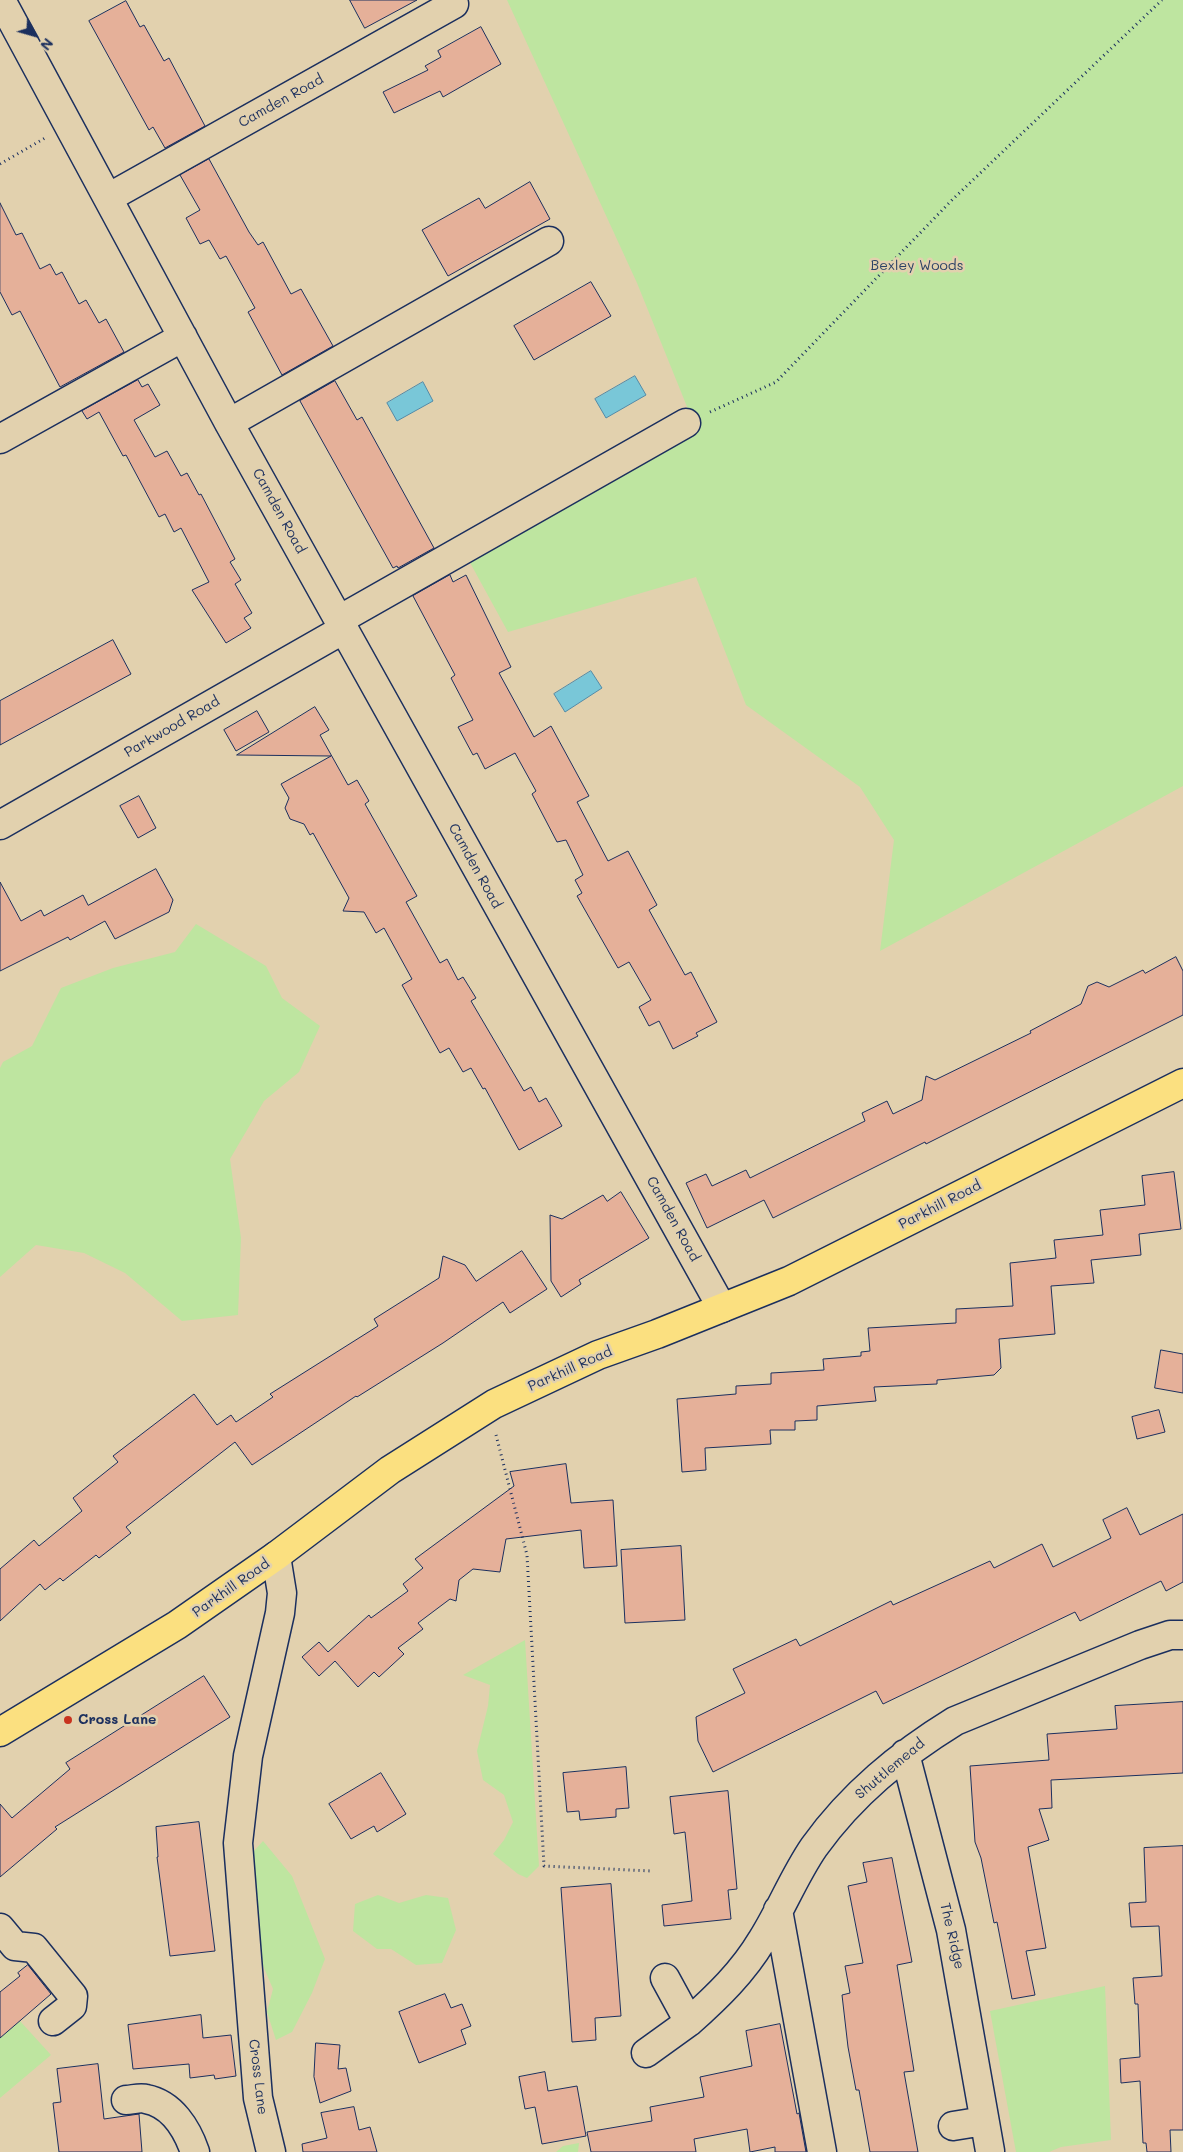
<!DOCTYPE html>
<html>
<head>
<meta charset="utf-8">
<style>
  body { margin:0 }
  #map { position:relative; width:1183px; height:2152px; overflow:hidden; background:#e2d1ae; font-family:Mali,sans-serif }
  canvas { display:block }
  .north { position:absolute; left:10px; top:10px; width:50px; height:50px; -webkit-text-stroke:4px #e2d1ae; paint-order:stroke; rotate:128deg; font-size:14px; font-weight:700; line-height:20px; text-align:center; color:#1b2f5e }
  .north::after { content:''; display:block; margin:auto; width:18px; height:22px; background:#1b2f5e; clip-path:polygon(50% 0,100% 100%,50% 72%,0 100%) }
</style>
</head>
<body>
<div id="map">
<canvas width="1183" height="2152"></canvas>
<div class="north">N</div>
</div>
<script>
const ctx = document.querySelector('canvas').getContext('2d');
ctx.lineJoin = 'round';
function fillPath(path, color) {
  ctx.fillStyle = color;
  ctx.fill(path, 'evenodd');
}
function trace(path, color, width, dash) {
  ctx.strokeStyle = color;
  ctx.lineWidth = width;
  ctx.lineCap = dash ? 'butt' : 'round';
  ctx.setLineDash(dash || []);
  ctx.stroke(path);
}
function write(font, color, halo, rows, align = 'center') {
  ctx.font = font + ' Mali,sans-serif';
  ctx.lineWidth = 5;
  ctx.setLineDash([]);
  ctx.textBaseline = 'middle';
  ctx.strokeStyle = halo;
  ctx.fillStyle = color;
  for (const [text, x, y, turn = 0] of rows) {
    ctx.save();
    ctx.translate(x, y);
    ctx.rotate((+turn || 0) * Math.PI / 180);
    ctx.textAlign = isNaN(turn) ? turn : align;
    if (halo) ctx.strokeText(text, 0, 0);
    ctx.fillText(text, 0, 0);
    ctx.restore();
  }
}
fillPath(new Path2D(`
  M 507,0 L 1183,0 L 1183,786 L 880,951 L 894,840 L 860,787 L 746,705 L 696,577 L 508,632 L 462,548 L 694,424 L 637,283 Z
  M 196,924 L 266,966 L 282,998 L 320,1026 L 299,1072 L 264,1101 L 230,1159 L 241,1238 L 238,1315 L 182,1321 L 125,1273 L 84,1253 L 36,1245 L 0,1277 L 0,1068 L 3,1062 L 32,1046 L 61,988 L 113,968 L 175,952 Z
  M 525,1640 L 539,1866 L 527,1878 L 518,1874 L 493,1854 L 504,1840 L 513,1822 L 504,1795 L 483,1780 L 477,1751 L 488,1706 L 490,1685 L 463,1675 Z
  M 263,1841 L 292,1876 L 325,1959 L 312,1993 L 292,2032 L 276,2040 L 267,2012 L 273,1989 L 258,1954 L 254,1887 L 254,1851 Z
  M 378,1895 L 399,1903 L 426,1895 L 448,1898 L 456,1930 L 442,1963 L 416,1965 L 391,1949 L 377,1949 L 353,1931 L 355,1904 Z
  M 1105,1986 L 1111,2140 L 1061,2147 L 1049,2152 L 1016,2152 L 990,2011 Z
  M 20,2021 L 51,2055 L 0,2098 L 0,2038 Z
  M 579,2143 L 578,2152 L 556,2152 L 563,2146 Z`), '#bee5a0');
const water = new Path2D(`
  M 635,376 L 646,395 L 606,418 L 595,399 Z
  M 423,382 L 433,401 L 397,421 L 387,403 Z
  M 591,671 L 602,688 L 565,712 L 554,694 Z`);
fillPath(water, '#79c7d8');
trace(water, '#538aa7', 1);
const building = new Path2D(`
  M 350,0 L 417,0 L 365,28 Z
  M 126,1 L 140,27 L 144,25 L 164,61 L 169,58 L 205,126 L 165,148 L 153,127 L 149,130 L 89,21 Z
  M 481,27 L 501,64 L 443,97 L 440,91 L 394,113 L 383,92 L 428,70 L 425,66 L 441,57 L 438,51 Z
  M 209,159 L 249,232 L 258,245 L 263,242 L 291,294 L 301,289 L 333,346 L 282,375 L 248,312 L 255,308 L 226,256 L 220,259 L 209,240 L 200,244 L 186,218 L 200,210 L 180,175 Z
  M 530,182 L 550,219 L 448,276 L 422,230 L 479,198 L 485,208 Z
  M 0,203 L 16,235 L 22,233 L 40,269 L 50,264 L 56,275 L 62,272 L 79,304 L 86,300 L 99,323 L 106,319 L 124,352 L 60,387 L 20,311 L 12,315 L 0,292 Z
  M 591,282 L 611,316 L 534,360 L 514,326 Z
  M 138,380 L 142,387 L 148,384 L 160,405 L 134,420 L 155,457 L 167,451 L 181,476 L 187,473 L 199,495 L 201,494 L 235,559 L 230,562 L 241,580 L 235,584 L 252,613 L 244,618 L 251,628 L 226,643 L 192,590 L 209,582 L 181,528 L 174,532 L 165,514 L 159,517 L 126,455 L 123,456 L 99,412 L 87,419 L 82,411 Z
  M 335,381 L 357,420 L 362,417 L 434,548 L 398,568 L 397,566 L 393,568 L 300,401 Z
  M 450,575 L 453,582 L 466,575 L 511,667 L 499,673 L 534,737 L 551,726 L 589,796 L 577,802 L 608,861 L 628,851 L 657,905 L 649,910 L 685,975 L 691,972 L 717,1022 L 696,1033 L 698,1036 L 673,1049 L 659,1021 L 649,1026 L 639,1007 L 651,1000 L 629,962 L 618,968 L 577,896 L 582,893 L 575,880 L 583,875 L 566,840 L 557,842 L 532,794 L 536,791 L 515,753 L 485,769 L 477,753 L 473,755 L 458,727 L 473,720 L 451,678 L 455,675 L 413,596 Z
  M 113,640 L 131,674 L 0,745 L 0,701 Z
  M 315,707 L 329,730 L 320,735 L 348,785 L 357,780 L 369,801 L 365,804 L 417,896 L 406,902 L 440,963 L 447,959 L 458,980 L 463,977 L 476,998 L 471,1001 L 524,1091 L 531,1087 L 539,1102 L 546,1098 L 562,1126 L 519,1150 L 485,1088 L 483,1089 L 471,1068 L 463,1072 L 449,1048 L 440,1053 L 402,985 L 412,979 L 384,928 L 376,933 L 364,912 L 343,911 L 349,898 L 313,833 L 310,835 L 304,824 L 290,819 L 285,808 L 289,798 L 281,784 L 331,756 L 237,755 Z
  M 257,711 L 269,732 L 236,751 L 224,730 Z
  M 139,796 L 156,828 L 138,838 L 120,806 Z
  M 156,869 L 173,900 L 169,912 L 115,939 L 105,921 L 70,940 L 68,937 L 0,971 L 0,882 L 21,921 L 41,910 L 44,916 L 83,895 L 88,905 Z
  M 1176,957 L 1183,971 L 1183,1015 L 926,1144 L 925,1142 L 773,1218 L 764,1200 L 707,1228 L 686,1183 L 706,1174 L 712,1186 L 746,1170 L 750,1178 L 865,1121 L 862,1113 L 887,1101 L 893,1114 L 922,1100 L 926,1076 L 935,1080 L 1031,1033 L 1030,1031 L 1081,1004 L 1088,986 L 1097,982 L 1109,987 L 1143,970 L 1145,973 Z
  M 1174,1172 L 1181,1229 L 1139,1234 L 1141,1255 L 1091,1260 L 1094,1283 L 1051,1286 L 1055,1334 L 999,1339 L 1001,1368 L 994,1375 L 937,1380 L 937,1384 L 874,1387 L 876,1401 L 817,1406 L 817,1420 L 795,1421 L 795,1430 L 770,1430 L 771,1444 L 705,1448 L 706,1470 L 682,1472 L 677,1399 L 736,1394 L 736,1386 L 771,1384 L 771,1373 L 824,1370 L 823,1359 L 861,1356 L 861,1352 L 870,1351 L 868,1328 L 956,1323 L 956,1309 L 1013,1306 L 1010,1263 L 1056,1258 L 1054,1240 L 1103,1235 L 1100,1210 L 1145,1205 L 1142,1176 Z
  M 621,1192 L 649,1238 L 579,1280 L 581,1284 L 561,1297 L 551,1281 L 550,1215 L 562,1219 L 603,1195 L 607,1201 Z
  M 522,1251 L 547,1289 L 510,1313 L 503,1302 L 443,1343 L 357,1397 L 356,1396 L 252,1465 L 235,1442 L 126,1527 L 131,1533 L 99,1558 L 96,1555 L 63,1581 L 60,1578 L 45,1590 L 40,1584 L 0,1621 L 0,1569 L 34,1540 L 39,1546 L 82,1511 L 73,1498 L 118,1462 L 113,1456 L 194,1394 L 217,1425 L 231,1415 L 236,1422 L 273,1397 L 270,1394 L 378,1326 L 374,1319 L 439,1278 L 443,1256 L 465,1265 L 476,1281 Z
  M 1161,1350 L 1183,1354 L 1183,1393 L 1155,1388 Z
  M 1159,1410 L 1165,1432 L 1137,1439 L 1132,1417 Z
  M 566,1464 L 571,1503 L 613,1500 L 617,1566 L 584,1568 L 581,1530 L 506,1539 L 500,1572 L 473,1569 L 459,1580 L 456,1601 L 450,1599 L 418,1623 L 423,1629 L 398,1648 L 404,1654 L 379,1677 L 374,1672 L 358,1687 L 335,1661 L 319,1676 L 302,1657 L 319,1642 L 328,1652 L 369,1615 L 371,1618 L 408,1591 L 403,1584 L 423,1568 L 415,1559 L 514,1486 L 510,1472 Z
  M 1127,1508 L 1140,1535 L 1183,1514 L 1183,1582 L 1166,1591 L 1161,1581 L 1080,1621 L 1075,1612 L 883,1704 L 876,1691 L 713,1772 L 698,1741 L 696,1717 L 745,1693 L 733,1669 L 796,1639 L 800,1646 L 891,1601 L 893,1605 L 990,1561 L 994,1568 L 1042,1544 L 1053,1567 L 1111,1538 L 1103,1520 Z
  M 681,1546 L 685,1620 L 625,1623 L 621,1550 Z
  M 204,1676 L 230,1717 L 55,1827 L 57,1829 L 0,1877 L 0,1804 L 12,1818 L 70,1769 L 66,1763 Z
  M 1183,1702 L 1183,1773 L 1051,1780 L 1052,1808 L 1039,1809 L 1049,1840 L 1028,1847 L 1046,1948 L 1026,1951 L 1035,1995 L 1012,1999 L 997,1922 L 994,1923 L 981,1858 L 975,1842 L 970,1766 L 1049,1760 L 1047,1734 L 1117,1729 L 1115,1706 Z
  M 626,1767 L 629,1808 L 616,1809 L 616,1817 L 580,1820 L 579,1811 L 567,1812 L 563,1773 Z
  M 381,1773 L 406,1814 L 377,1832 L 374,1826 L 351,1839 L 329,1804 Z
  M 728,1791 L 737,1889 L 728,1890 L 731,1919 L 664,1926 L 662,1905 L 692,1901 L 685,1832 L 674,1834 L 670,1797 Z
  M 199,1822 L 215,1951 L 170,1956 L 157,1857 L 158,1857 L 156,1827 Z
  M 1183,1846 L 1183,2130 L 1170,2130 L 1171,2152 L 1147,2152 L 1146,2143 L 1143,2143 L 1140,2081 L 1121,2083 L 1120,2059 L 1140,2057 L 1138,2004 L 1135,2004 L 1133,1978 L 1162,1976 L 1159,1926 L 1131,1927 L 1129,1903 L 1146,1902 L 1144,1848 Z
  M 892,1858 L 912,1962 L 897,1965 L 914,2071 L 904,2072 L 918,2152 L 870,2152 L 859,2090 L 856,2090 L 848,2047 L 842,1995 L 850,1993 L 845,1966 L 863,1963 L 848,1886 L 867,1882 L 863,1863 Z
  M 611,1884 L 621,2016 L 595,2018 L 596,2040 L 572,2042 L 561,1888 Z
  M 28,1965 L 51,1994 L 0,2038 L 0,1992 L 20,1976 L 18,1973 Z
  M 445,1994 L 451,2008 L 462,2004 L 471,2026 L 461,2030 L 466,2044 L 419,2063 L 399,2012 Z
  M 201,2015 L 203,2038 L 231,2035 L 236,2076 L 215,2079 L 214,2075 L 190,2078 L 189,2064 L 133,2069 L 128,2025 Z
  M 780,2024 L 797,2114 L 799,2113 L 806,2152 L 775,2152 L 775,2147 L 750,2152 L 747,2129 L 694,2139 L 696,2152 L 591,2152 L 587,2132 L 652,2121 L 650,2107 L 704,2097 L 700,2077 L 752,2066 L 746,2031 Z
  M 316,2043 L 340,2045 L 338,2069 L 346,2068 L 351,2091 L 320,2103 L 314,2077 Z
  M 98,2064 L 104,2119 L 139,2114 L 142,2152 L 59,2152 L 53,2103 L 61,2102 L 57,2069 Z
  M 545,2072 L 548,2091 L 577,2086 L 586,2136 L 542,2144 L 535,2107 L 525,2109 L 519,2077 Z
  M 354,2107 L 359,2130 L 370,2127 L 377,2152 L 303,2152 L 302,2144 L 327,2138 L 321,2113 Z`);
fillPath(building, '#e5b099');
trace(building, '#1b2f5e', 1);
const minor = new Path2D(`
  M 1,0 L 229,423 L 722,1308
  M 108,198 L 454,4
  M 229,423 L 549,241
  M 0,439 L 183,337
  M 339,620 L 686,423
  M 0,825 L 344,629
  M 905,1754 L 951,1930 L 990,2151
  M 778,1910 L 822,2152
  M 0,1928 L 15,1946 L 34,1948 L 73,1996 L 72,2006 L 53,2021
  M 665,1978 L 689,2022 C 717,1997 743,1972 762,1940 C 781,1910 794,1876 814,1847 C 852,1794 900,1755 955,1721 L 1140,1645 L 1170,1635 L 1183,1635
  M 646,2053 L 689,2022
  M 126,2100 C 132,2100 140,2097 146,2099 C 172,2104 187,2129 195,2152
  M 953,2126 L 984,2121
  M 271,2152 L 258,2098 L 238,1843 L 248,1756 L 280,1613 L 282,1593 L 276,1556`);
const major = new Path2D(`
  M 0,1732 L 177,1625 L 276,1556 L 390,1470 L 494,1404 L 598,1355 L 657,1334 L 789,1281 L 1183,1083`);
trace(minor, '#1b2f5e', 31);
trace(major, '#1b2f5e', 31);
trace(new Path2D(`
  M 0,164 L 45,138
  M 710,412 L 776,382 L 952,200 L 1162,0
  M 496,1435 L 527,1555 L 544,1866 L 652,1871`), '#1b2f5e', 3, [1, 4]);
trace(minor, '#e2d1ae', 28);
trace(major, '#fbe080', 28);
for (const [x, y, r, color] of [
  [68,1720,5,"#c8321e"]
]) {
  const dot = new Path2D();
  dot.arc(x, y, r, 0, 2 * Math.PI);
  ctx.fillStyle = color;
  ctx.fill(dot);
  trace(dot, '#e2d1ae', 2);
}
write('14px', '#1b2f5e', '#e2d1ae', [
  ["Camden Road",281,101,-29],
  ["Camden Road",279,511,61],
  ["Parkwood Road",172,727,-30],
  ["Camden Road",475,866,61],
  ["Parkhill Road",940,1205,-27],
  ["Camden Road",673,1219,61],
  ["Parkhill Road",570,1369,-24],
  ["Parkhill Road",231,1588,-35],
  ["Shuttlemead",890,1769,-40],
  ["The Ridge",952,1936,77],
  ["Cross Lane",258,2077,83]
]);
write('14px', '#2b4165', '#e2d1ae', [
  ["Bexley Woods",917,266]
]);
write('bold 14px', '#1b2f5e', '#e2d1ae', [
  ["Cross Lane",78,1720]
], 'left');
</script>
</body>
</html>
